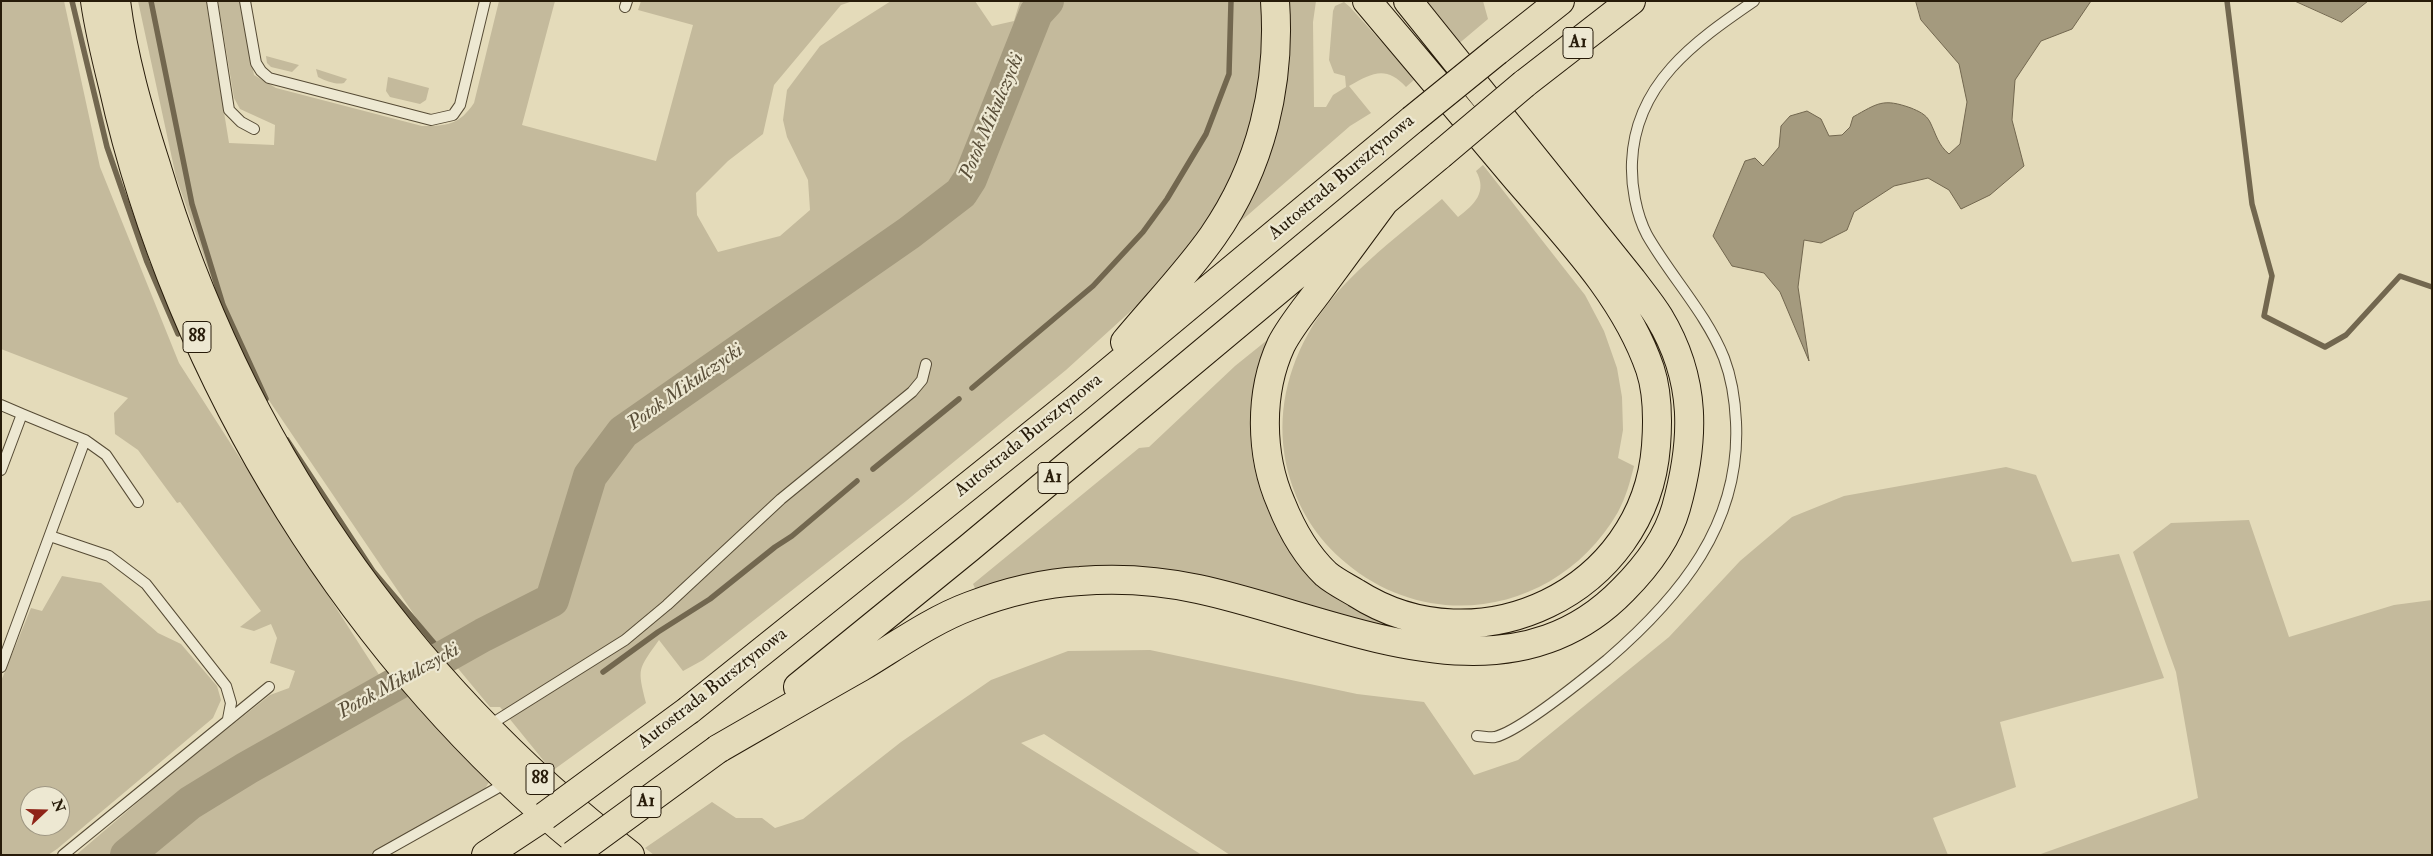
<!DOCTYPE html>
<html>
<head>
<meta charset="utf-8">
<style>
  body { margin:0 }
  #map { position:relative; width:2433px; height:856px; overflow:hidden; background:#e4dbba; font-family:"IM FELL Double Pica",serif }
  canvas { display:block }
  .frame { position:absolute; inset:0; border:2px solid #271b09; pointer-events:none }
  .north { position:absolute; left:20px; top:786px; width:50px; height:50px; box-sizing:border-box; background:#ede8d2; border:1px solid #9e9682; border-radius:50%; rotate:69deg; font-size:14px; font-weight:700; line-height:20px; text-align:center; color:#271b09 }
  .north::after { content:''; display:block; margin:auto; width:18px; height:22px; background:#8f2418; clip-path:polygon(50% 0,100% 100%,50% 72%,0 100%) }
</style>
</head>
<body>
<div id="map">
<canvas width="2433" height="856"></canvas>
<div class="frame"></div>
<div class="north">N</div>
</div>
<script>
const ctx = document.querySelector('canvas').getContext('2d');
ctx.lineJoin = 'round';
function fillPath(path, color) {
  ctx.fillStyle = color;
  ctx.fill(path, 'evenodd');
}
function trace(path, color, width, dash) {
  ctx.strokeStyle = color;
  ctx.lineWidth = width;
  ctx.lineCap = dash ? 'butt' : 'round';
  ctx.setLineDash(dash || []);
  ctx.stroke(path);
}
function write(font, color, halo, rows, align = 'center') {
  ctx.font = font + ' "IM FELL Double Pica",serif';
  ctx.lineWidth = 4.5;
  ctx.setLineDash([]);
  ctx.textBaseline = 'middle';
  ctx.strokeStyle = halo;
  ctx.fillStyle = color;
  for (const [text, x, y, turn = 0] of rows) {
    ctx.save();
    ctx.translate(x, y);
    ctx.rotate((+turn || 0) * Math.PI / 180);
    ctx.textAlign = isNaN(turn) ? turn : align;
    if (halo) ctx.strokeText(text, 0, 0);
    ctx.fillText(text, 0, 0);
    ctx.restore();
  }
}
fillPath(new Path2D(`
  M 1,1 L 64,1 L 100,167 L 179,363 L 383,681 L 350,703 L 274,743 L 190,796 L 119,855 L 76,855 L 173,772 L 270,695 L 289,688 L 295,671 L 270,663 L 277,638 L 271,624 L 254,631 L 240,627 L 261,611 L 180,502 L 177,503 L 138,450 L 115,434 L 114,413 L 128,398 L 1,349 Z
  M 138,1 L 206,1 L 229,143 L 274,145 L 275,125 L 240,109 L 234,98 L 218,1 L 240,1 L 254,75 L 276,88 L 422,126 C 447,126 459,125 474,103 L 499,1 L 555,1 L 522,125 L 656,161 L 693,25 L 638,10 L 641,1 L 853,1 L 841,5 L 774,85 L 763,134 L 728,161 L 696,193 L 697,215 L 718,252 L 780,236 L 810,210 L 808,180 L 787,137 L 783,120 L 787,90 L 820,46 L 891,1 L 975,1 L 992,26 L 1014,21 L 1020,1 L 1261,1 L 1263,37 L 1257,109 L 1239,171 L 1202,231 L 1143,300 L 1066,370 L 906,501 L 703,660 L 683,671 L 659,640 C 638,670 637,667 646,703 L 552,771 L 500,707 L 490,707 L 417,619 L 264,393 L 231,334 L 176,177 Z
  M 1287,1 L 1316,1 L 1313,22 L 1314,107 L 1326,107 L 1333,95 L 1346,87 L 1345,76 L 1334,73 L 1329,60 L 1333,11 L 1335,6 L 1344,2 L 1350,7 L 1415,79 L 1406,87 C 1386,65 1372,73 1349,86 L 1371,113 L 1350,126 L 1233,228 C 1245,204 1260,181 1269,156 C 1288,106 1292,54 1287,1 Z
  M 1420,1 L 1483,1 L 1488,19 L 1456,46 Z
  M 266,56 L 299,65 L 292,72 L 271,67 L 267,63 Z
  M 316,69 L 347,79 L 344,83 C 336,85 326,81 318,77 Z
  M 388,77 L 429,88 L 426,100 L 420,104 L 390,97 L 386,91 Z
  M 1483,165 L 1585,295 L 1604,331 L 1617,368 L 1622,397 L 1623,430 L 1618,458 L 1634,466 C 1630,482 1626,497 1618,512 C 1561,611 1434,637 1346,563 C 1316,538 1298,509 1288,472 C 1276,424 1284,377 1308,334 C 1338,279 1395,239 1442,199 L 1458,217 C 1474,205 1488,192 1476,171 Z
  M 1271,337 C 1264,354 1256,372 1253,391 C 1236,496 1297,591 1397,626 L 1396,630 L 1210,578 L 976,590 L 973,584 L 1139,448 L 1149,447 L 1235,366 Z
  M 2006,467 L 2036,475 L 2072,562 L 2119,554 L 2164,678 L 2000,722 L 2016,787 L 1933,818 L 1948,855 L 1230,855 L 1044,734 L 1021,743 L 1202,855 L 654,855 L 645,848 L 712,802 L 736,818 L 762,818 L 775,828 L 803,819 L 901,742 L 991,680 L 1068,651 L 1150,650 L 1357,694 L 1424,702 L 1474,775 L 1518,760 L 1669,637 L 1740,561 L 1792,517 L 1844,496 Z
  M 2249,520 L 2289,637 L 2394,605 L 2432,600 L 2432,855 L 2038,855 L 2198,798 L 2176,672 L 2133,552 L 2171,523 Z
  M 62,576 L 101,583 L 158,633 L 181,644 L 217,686 L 221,700 L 213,718 L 57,849 L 48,855 L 1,855 L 1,681 L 31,608 L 42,611 ZM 30,796 L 60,796 L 60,826 L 30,826 Z
  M 404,686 L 490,774 L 489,782 L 483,792 L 370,855 L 133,855 L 196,802 L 257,765 Z`), '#c4ba9c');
const water = new Path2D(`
  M 1916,1 L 2091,1 L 2072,29 L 2041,41 L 2015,80 L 2012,120 L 2024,166 L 1990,195 L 1961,209 L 1949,190 L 1928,178 L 1894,186 L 1854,212 L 1847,230 L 1821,243 L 1804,240 L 1798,287 L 1809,361 L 1780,292 L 1764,273 L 1732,266 L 1713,236 L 1745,161 L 1755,158 L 1763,166 L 1779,147 L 1781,126 L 1790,116 L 1807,111 L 1821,119 L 1829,136 L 1842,135 L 1850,127 L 1853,117 C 1878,103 1883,98 1911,108 C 1918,111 1926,114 1930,122 C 1936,134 1938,145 1949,154 L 1960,144 L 1967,102 L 1959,64 L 1921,20 Z
  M 2295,1 L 2368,1 L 2342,22 Z`);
fillPath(water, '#a49a7e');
trace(water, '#72674f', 1);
trace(new Path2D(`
  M 72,1 L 107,147 L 147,262 L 178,334
  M 151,1 L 192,204 L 223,305 L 266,399
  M 2227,1 L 2252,204 L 2272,276 L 2264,316 L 2325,347 L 2346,335 L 2400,276 L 2432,287
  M 972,388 L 1093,286 L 1143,232 L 1167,199 L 1206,134 L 1229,74 L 1231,1
  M 287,440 L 373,571 L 445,656
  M 873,469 L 959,399
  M 603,672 L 658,632 L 710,599 L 775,547 L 792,536 L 857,481`), '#72674f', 5.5);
trace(new Path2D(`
  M 127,855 L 190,803 L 247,768 L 483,635 L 552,600 L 590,476 L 623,432 L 909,233 L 961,193 L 970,179 L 1036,13 L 1047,1`), '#a49a7e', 34);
const lane = new Path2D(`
  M 212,1 L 229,110 L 241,122 L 254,129
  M 245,1 L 256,63 L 261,71 L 269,78 L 431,120 L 453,115 L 460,105 L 485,1
  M 625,7 L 627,1
  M 1,405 L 22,414 L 1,470
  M 85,440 L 106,455 L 138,502
  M 50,536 L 109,556 L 146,584 L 226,686 L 231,703 L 228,719
  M 1,667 L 85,440 L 22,414
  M 488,726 L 625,640 L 667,605 L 781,499 L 912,392 L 922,380 L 926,364
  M 1477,736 C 1482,736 1490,738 1495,737 C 1520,731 1585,678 1607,660 C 1680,597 1741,524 1736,422 C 1735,400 1732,379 1724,358 C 1706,313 1671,277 1647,235 C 1636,214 1631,185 1632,162 C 1635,84 1694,42 1754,1
  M 63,855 L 269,687
  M 378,855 L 508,782`);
const primary = new Path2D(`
  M 95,1 C 99,30 106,58 113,86 C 178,379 357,668 594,855
  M 116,1 C 123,57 139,112 156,165 C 238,441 403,679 630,855`);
const highway = new Path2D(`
  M 1367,1 C 1417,60 1467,120 1517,179 C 1567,237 1625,296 1650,369 C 1658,393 1658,420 1656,446 C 1645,592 1478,671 1356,593 C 1346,587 1334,581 1326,574 C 1306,555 1291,528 1281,503 C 1260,455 1259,393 1281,345 C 1290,327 1305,309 1317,293 C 1339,263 1362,232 1384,202
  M 1497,51 L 1560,1
  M 1524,84 L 1631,1
  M 1125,342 C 1154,307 1187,273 1213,236 C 1261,167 1281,85 1275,1
  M 798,687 L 969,548 L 1440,155
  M 689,710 L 1073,402 L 1412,120
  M 718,749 C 765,722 813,694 861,667 C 896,646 932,620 970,606 C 1004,593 1044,583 1080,581 C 1118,578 1161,581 1198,589 C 1335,618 1504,712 1623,590 C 1646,567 1667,540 1676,508 C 1695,440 1697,380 1659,317 C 1651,304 1641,292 1632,280 L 1408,1
  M 486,855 L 545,816`);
trace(lane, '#564b35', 12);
trace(primary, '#271b09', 30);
trace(highway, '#271b09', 30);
trace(lane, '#ede8d2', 10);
trace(primary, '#e4dbba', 28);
trace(highway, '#e4dbba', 28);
const highwayBridge = new Path2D(`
  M 1412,120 L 1497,51
  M 1440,155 L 1524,84
  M 545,816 L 689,710
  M 573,855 L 718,749`);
trace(highwayBridge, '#271b09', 30, []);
trace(highwayBridge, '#e4dbba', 28);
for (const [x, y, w] of [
  [1578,43,30],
  [197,337,28],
  [1053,478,30],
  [540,779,28],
  [646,802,30]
]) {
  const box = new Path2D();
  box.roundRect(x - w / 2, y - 15.5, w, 31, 4);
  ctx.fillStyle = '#ede8d2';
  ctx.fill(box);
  trace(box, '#271b09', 1);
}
write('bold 18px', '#271b09', null, [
  ["A1",1578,43],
  ["88",197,337],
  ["A1",1053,478],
  ["88",540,779],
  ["A1",646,802]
]);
write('19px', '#271b09', '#ede8d2', [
  ["Autostrada Bursztynowa",1342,178,-40],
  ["Autostrada Bursztynowa",1029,436,-39],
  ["Autostrada Bursztynowa",713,689,-38]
]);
write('italic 20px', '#594e38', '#ede8d2', [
  ["Potok Mikulczycki",993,117,-67],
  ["Potok Mikulczycki",686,388,-35],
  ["Potok Mikulczycki",399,682,-29]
]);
</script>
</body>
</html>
